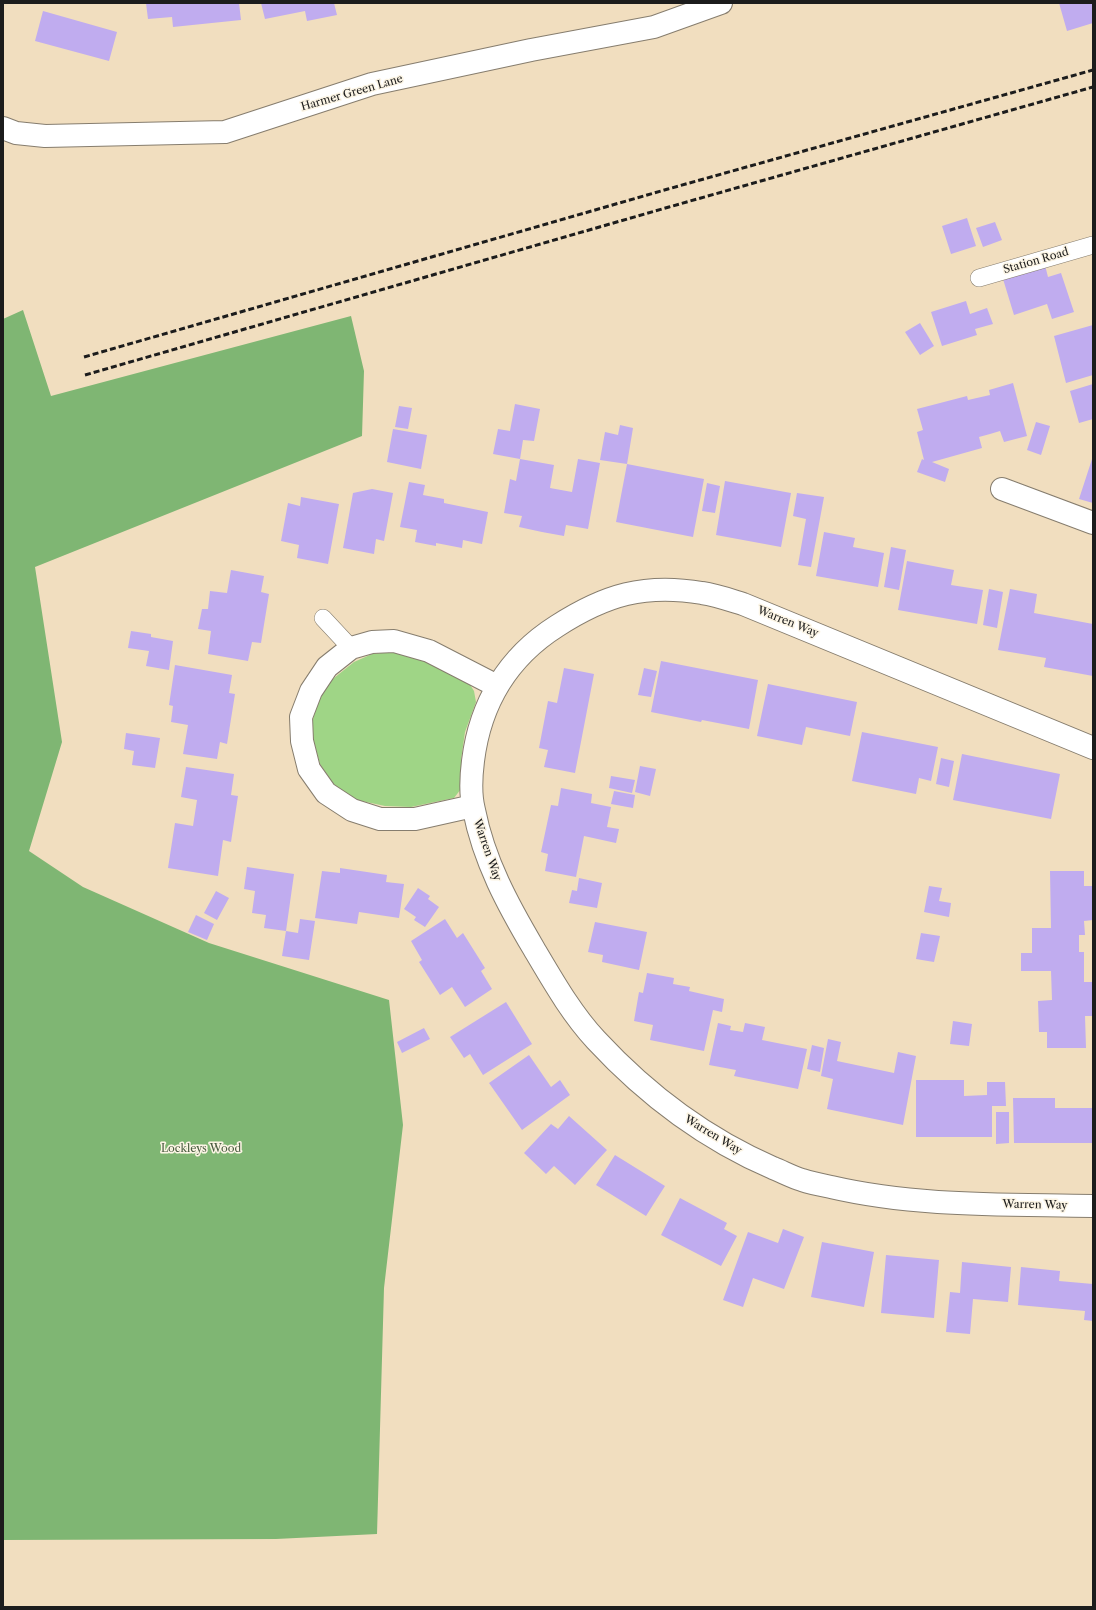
<!DOCTYPE html>
<html>
<head>
<meta charset="utf-8">
<style>
  body { margin:0 }
  #map { position:relative; width:1096px; height:1610px; overflow:hidden; background:#f1debf; font-family:"Libre Caslon Text",serif }
  canvas { display:block }
  .frame { position:absolute; inset:0; border:4px solid #1c1c1c; pointer-events:none }
</style>
</head>
<body>
<div id="map">
<canvas width="1096" height="1610"></canvas>
<div class="frame"></div>
</div>
<script>
const ctx = document.querySelector('canvas').getContext('2d');
ctx.lineJoin = 'round';
function fillPath(path, color) {
  ctx.fillStyle = color;
  ctx.fill(path, 'evenodd');
}
function trace(path, color, width, dash) {
  ctx.strokeStyle = color;
  ctx.lineWidth = width;
  ctx.lineCap = dash ? 'butt' : 'round';
  ctx.setLineDash(dash || []);
  ctx.stroke(path);
}
function write(font, color, halo, rows, align = 'center') {
  ctx.font = font + ' "Libre Caslon Text",serif';
  ctx.lineWidth = 3;
  ctx.setLineDash([]);
  ctx.textBaseline = 'middle';
  ctx.strokeStyle = halo;
  ctx.fillStyle = color;
  for (const [text, x, y, turn = 0] of rows) {
    ctx.save();
    ctx.translate(x, y);
    ctx.rotate((+turn || 0) * Math.PI / 180);
    ctx.textAlign = isNaN(turn) ? turn : align;
    if (halo) ctx.strokeText(text, 0, 0);
    ctx.fillText(text, 0, 0);
    ctx.restore();
  }
}
fillPath(new Path2D(`
  M 399,651 L 431,663 L 469,683 L 474,691 L 476,702 L 465,732 L 461,760 L 461,789 L 454,798 L 411,807 L 385,806 L 357,800 L 335,786 L 320,764 L 313,739 L 313,719 L 320,694 L 334,678 L 354,662 L 372,654 Z`), '#9fd586');
fillPath(new Path2D(`
  M 23,310 L 51,396 L 351,316 L 364,371 L 362,436 L 35,567 L 62,742 L 29,851 L 83,887 L 209,943 L 389,1000 L 403,1125 L 384,1288 L 377,1534 L 276,1539 L 3,1540 L 3,319 Z`), '#7fb673');
fillPath(new Path2D(`
  M 146,3 L 239,3 L 241,20 L 173,27 L 172,17 L 148,19 Z
  M 261,3 L 334,3 L 337,15 L 307,21 L 305,11 L 265,19 Z
  M 1059,3 L 1093,3 L 1093,23 L 1067,31 Z
  M 43,11 L 117,32 L 109,61 L 35,41 Z
  M 967,218 L 976,246 L 951,254 L 942,226 Z
  M 995,222 L 1002,240 L 983,247 L 976,228 Z
  M 1045,265 L 1048,277 L 1061,273 L 1074,312 L 1052,319 L 1047,304 L 1014,315 L 1003,279 Z
  M 966,301 L 970,314 L 987,308 L 993,324 L 975,329 L 977,335 L 942,346 L 931,312 Z
  M 920,323 L 934,346 L 920,355 L 905,332 Z
  M 1093,325 L 1093,375 L 1066,383 L 1054,336 Z
  M 1013,383 L 1027,436 L 1004,442 L 1000,431 L 990,434 L 979,437 L 982,448 L 932,462 L 949,469 L 945,482 L 917,472 L 922,459 L 924,460 L 917,432 L 923,430 L 917,409 L 967,396 L 968,400 L 990,395 L 989,390 Z
  M 1093,384 L 1093,419 L 1079,423 L 1070,391 Z
  M 515,404 L 540,409 L 534,441 L 523,440 L 520,459 L 554,465 L 550,488 L 572,492 L 578,459 L 600,463 L 588,529 L 566,525 L 564,536 L 542,532 L 519,527 L 522,516 L 504,513 L 510,479 L 516,481 L 520,459 L 493,454 L 498,429 L 510,431 Z
  M 399,406 L 412,408 L 408,429 L 395,427 Z
  M 1036,422 L 1050,426 L 1041,455 L 1027,450 Z
  M 620,425 L 633,428 L 627,464 L 704,479 L 693,537 L 616,522 L 627,464 L 600,460 L 605,432 L 618,435 Z
  M 393,429 L 427,435 L 421,469 L 387,462 Z
  M 1093,456 L 1093,503 L 1079,499 Z
  M 725,481 L 791,493 L 781,547 L 716,535 Z
  M 409,482 L 425,485 L 423,495 L 444,499 L 444,503 L 488,512 L 482,544 L 463,540 L 462,548 L 436,543 L 436,546 L 415,542 L 417,530 L 400,527 Z
  M 707,483 L 720,486 L 715,513 L 702,511 Z
  M 372,489 L 393,493 L 384,541 L 376,539 L 374,554 L 343,548 L 353,493 Z
  M 797,493 L 824,497 L 811,567 L 798,565 L 806,519 L 793,516 Z
  M 301,497 L 339,504 L 328,564 L 297,558 L 299,545 L 281,541 L 288,503 L 300,506 Z
  M 824,532 L 855,538 L 853,547 L 884,553 L 878,587 L 816,576 Z
  M 891,547 L 906,550 L 899,590 L 884,587 Z
  M 907,561 L 954,570 L 951,585 L 983,590 L 977,624 L 898,610 Z
  M 231,570 L 264,576 L 261,592 L 269,594 L 261,643 L 252,642 L 248,661 L 208,654 L 211,631 L 198,629 L 202,609 L 208,609 L 210,591 L 227,593 Z
  M 989,589 L 1003,592 L 997,628 L 983,625 Z
  M 1010,589 L 1037,594 L 1034,613 L 1093,624 L 1093,676 L 1044,667 L 1046,658 L 998,650 Z
  M 131,631 L 151,634 L 151,637 L 173,641 L 169,670 L 146,666 L 149,651 L 128,648 Z
  M 661,661 L 758,680 L 749,729 L 702,720 L 701,722 L 651,712 Z
  M 175,665 L 232,675 L 229,693 L 235,694 L 227,744 L 220,742 L 217,759 L 183,754 L 188,725 L 171,722 L 173,706 L 169,705 Z
  M 564,668 L 594,674 L 575,773 L 544,767 L 548,750 L 539,748 L 548,701 L 557,703 Z
  M 644,668 L 657,671 L 651,697 L 638,695 Z
  M 768,684 L 857,702 L 850,736 L 806,727 L 802,745 L 757,736 Z
  M 862,732 L 938,747 L 931,781 L 919,778 L 916,794 L 852,781 Z
  M 126,733 L 160,738 L 155,768 L 132,765 L 134,751 L 124,749 Z
  M 962,754 L 1060,774 L 1051,819 L 953,800 Z
  M 941,758 L 954,761 L 949,787 L 936,784 Z
  M 640,766 L 656,769 L 650,796 L 635,792 Z
  M 186,767 L 234,774 L 231,795 L 238,796 L 231,842 L 223,840 L 218,876 L 168,868 L 175,823 L 193,826 L 197,800 L 181,797 Z
  M 611,776 L 635,780 L 632,793 L 609,788 Z
  M 561,788 L 592,794 L 591,803 L 611,807 L 607,827 L 619,829 L 616,843 L 584,836 L 576,877 L 545,871 L 548,854 L 541,852 L 551,805 L 558,806 Z
  M 614,791 L 635,795 L 633,808 L 611,804 Z
  M 247,867 L 294,874 L 286,931 L 264,928 L 266,915 L 252,913 L 255,891 L 244,889 Z
  M 340,868 L 387,875 L 386,882 L 404,884 L 399,918 L 359,912 L 357,924 L 315,918 L 322,871 L 340,873 Z
  M 1050,871 L 1084,871 L 1084,886 L 1092,886 L 1093,920 L 1084,921 L 1085,935 L 1079,935 L 1079,952 L 1084,952 L 1084,982 L 1093,982 L 1093,1016 L 1085,1016 L 1086,1048 L 1047,1048 L 1047,1032 L 1039,1032 L 1038,1001 L 1052,1000 L 1051,971 L 1021,971 L 1021,953 L 1032,953 L 1032,928 L 1051,928 Z
  M 579,878 L 602,883 L 597,908 L 569,903 L 572,890 L 577,891 Z
  M 929,886 L 942,888 L 939,901 L 951,903 L 949,917 L 924,912 Z
  M 418,888 L 430,896 L 428,899 L 439,907 L 425,927 L 414,920 L 416,917 L 404,909 Z
  M 216,891 L 229,898 L 217,920 L 204,913 Z
  M 196,915 L 214,924 L 207,940 L 188,932 Z
  M 300,919 L 315,921 L 309,960 L 282,956 L 286,931 L 298,933 Z
  M 445,919 L 457,938 L 463,933 L 485,968 L 481,971 L 492,989 L 465,1007 L 452,987 L 440,995 L 419,962 L 422,960 L 411,941 Z
  M 595,922 L 647,932 L 639,970 L 602,962 L 603,955 L 588,952 Z
  M 921,933 L 940,936 L 934,962 L 916,959 Z
  M 647,973 L 674,978 L 673,984 L 690,987 L 689,991 L 724,999 L 722,1012 L 713,1010 L 704,1051 L 650,1040 L 653,1025 L 634,1021 L 639,992 L 643,993 Z
  M 506,1002 L 532,1044 L 483,1075 L 470,1054 L 464,1058 L 450,1037 Z
  M 953,1021 L 972,1024 L 969,1046 L 950,1044 Z
  M 718,1023 L 731,1026 L 730,1030 L 743,1032 L 745,1023 L 765,1027 L 762,1040 L 807,1049 L 798,1089 L 734,1076 L 736,1070 L 709,1065 Z
  M 424,1028 L 430,1039 L 402,1053 L 397,1042 Z
  M 828,1039 L 841,1042 L 837,1061 L 894,1073 L 898,1052 L 916,1056 L 903,1125 L 827,1109 L 833,1079 L 821,1076 Z
  M 812,1045 L 824,1048 L 820,1072 L 807,1069 Z
  M 529,1055 L 551,1087 L 560,1080 L 570,1095 L 522,1130 L 489,1083 Z
  M 916,1080 L 964,1080 L 964,1096 L 987,1095 L 987,1082 L 1005,1082 L 1006,1106 L 992,1106 L 992,1137 L 916,1137 Z
  M 1013,1098 L 1055,1098 L 1055,1108 L 1093,1108 L 1093,1143 L 1014,1143 Z
  M 996,1112 L 1009,1112 L 1009,1143 L 996,1144 Z
  M 569,1116 L 607,1150 L 575,1185 L 554,1166 L 546,1174 L 524,1153 L 551,1124 L 558,1129 Z
  M 615,1155 L 665,1186 L 646,1216 L 596,1185 Z
  M 680,1198 L 727,1223 L 724,1229 L 737,1236 L 721,1266 L 661,1235 Z
  M 783,1229 L 804,1237 L 784,1289 L 753,1278 L 743,1307 L 723,1300 L 748,1232 L 778,1243 Z
  M 822,1242 L 874,1252 L 864,1307 L 811,1297 Z
  M 886,1255 L 939,1260 L 934,1318 L 881,1313 Z
  M 962,1262 L 1011,1267 L 1008,1302 L 973,1299 L 970,1334 L 946,1332 L 950,1292 L 960,1293 Z
  M 1021,1267 L 1060,1271 L 1059,1281 L 1093,1284 L 1093,1321 L 1084,1320 L 1085,1311 L 1018,1305 Z`), '#c0acef');
const lane = new Path2D(`
  M 979,278 L 1093,245
  M 323,618 L 351,648`);
const street = new Path2D(`
  M 3,128 L 16,133 L 45,136 L 225,132 L 372,84 L 531,50 L 654,27 L 721,3
  M 1002,489 L 1093,523
  M 1093,748 L 743,604 C 730,600 716,595 702,593 C 645,583 605,595 557,626 C 508,657 480,704 473,761 C 471,777 470,795 474,810 C 484,861 508,905 534,949 C 553,981 571,1013 596,1040 C 646,1094 706,1139 773,1168 C 783,1172 792,1177 802,1180 C 811,1183 821,1185 831,1187 C 917,1207 1005,1204 1093,1206
  M 473,806 L 415,819 L 380,819 L 352,810 L 326,793 L 309,769 L 302,741 L 301,717 L 311,691 L 327,667 L 351,648 L 372,642 L 394,641 L 429,651 L 497,686`);
trace(lane, '#867d6e', 18);
trace(street, '#867d6e', 24);
trace(lane, '#fff', 17);
trace(street, '#fff', 22);
trace(new Path2D(`
  M 84,357 L 668,189 L 1093,70
  M 85,375 L 669,207 L 1093,87`), '#1c1c1c', 3, [6, 3]);
write('11px', '#1c1c1c', '#fcf5e5', [
  ["Harmer Green Lane",352,93,-16],
  ["Station Road",1036,261,-16],
  ["Warren Way",788,622,22],
  ["Warren Way",487,850,71],
  ["Warren Way",713,1135,31],
  ["Warren Way",1035,1205,1]
]);
write('11px', '#4a5d41', '#fcf5e5', [
  ["Lockleys Wood",201,1149]
]);
</script>
</body>
</html>
